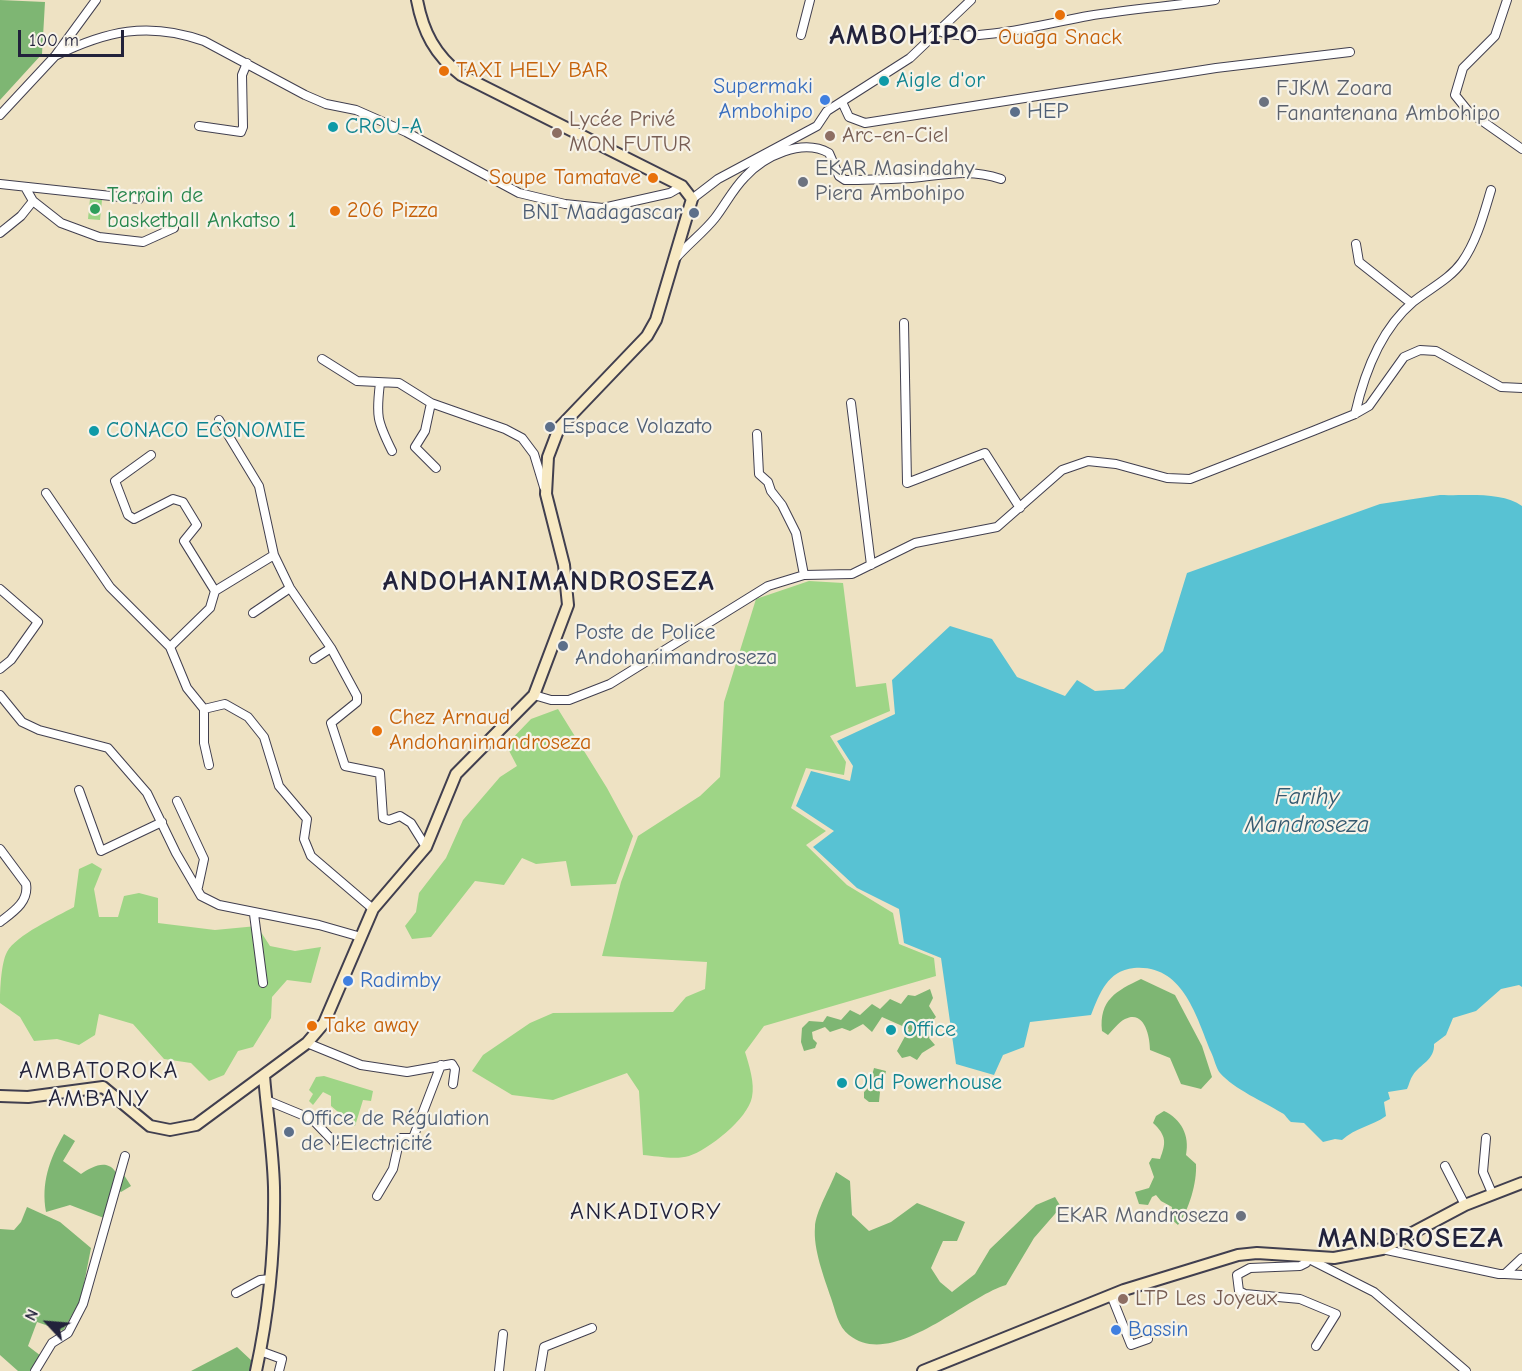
<!DOCTYPE html>
<html>
<head>
<meta charset="utf-8">
<style>
  body { margin:0 }
  #map { position:relative; width:1522px; height:1371px; overflow:hidden; background:#eee2c3; font-family:"Comic Neue",sans-serif }
  canvas { display:block }
  .north { position:absolute; left:18px; top:1293px; width:60px; height:60px; -webkit-text-stroke:4px #f7f3e8; paint-order:stroke; rotate:296deg; font-size:16px; font-weight:700; line-height:24px; text-align:center; color:#22223b }
  .north::after { content:''; display:block; margin:auto; width:21px; height:27px; background:#22223b; clip-path:polygon(50% 0,100% 100%,50% 72%,0 100%) }
  .scale { position:absolute; left:18px; top:30px; width:106px; height:27px; box-sizing:border-box; border:3px solid #22223b; border-top:0; padding-left:8px; font-size:18px; line-height:21px; white-space:nowrap; color:#22223b; -webkit-text-stroke:4px #f7f3e8; paint-order:stroke }
</style>
</head>
<body>
<div id="map">
<canvas width="1522" height="1371"></canvas>
<div class="north">N</div>
<div class="scale">100 m</div>
</div>
<script>
const ctx = document.querySelector('canvas').getContext('2d');
ctx.lineJoin = 'round';
function fillPath(path, color) {
  ctx.fillStyle = color;
  ctx.fill(path, 'evenodd');
}
function trace(path, color, width, dash) {
  ctx.strokeStyle = color;
  ctx.lineWidth = width;
  ctx.lineCap = dash ? 'butt' : 'round';
  ctx.setLineDash(dash || []);
  ctx.stroke(path);
}
function write(font, color, halo, rows, align = 'center') {
  ctx.font = font + ' "Comic Neue",sans-serif';
  ctx.lineWidth = 4.5;
  ctx.setLineDash([]);
  ctx.textBaseline = 'middle';
  ctx.strokeStyle = halo;
  ctx.fillStyle = color;
  for (const [text, x, y, turn = 0] of rows) {
    ctx.save();
    ctx.translate(x, y);
    ctx.rotate((+turn || 0) * Math.PI / 180);
    ctx.textAlign = isNaN(turn) ? turn : align;
    if (halo) ctx.strokeText(text, 0, 0);
    ctx.fillText(text, 0, 0);
    ctx.restore();
  }
}
fillPath(new Path2D(`
  M 90,199 L 102,200 L 100,220 L 88,219 Z
  M 809,581 L 843,583 L 856,687 L 886,683 L 890,711 L 830,736 L 846,762 L 844,775 L 806,768 L 791,808 L 826,831 L 806,845 L 847,885 L 893,913 L 899,944 L 934,958 L 936,976 L 764,1026 L 745,1052 C 749,1065 755,1083 752,1097 C 748,1119 708,1150 689,1156 C 676,1160 656,1156 643,1155 L 639,1091 L 627,1073 L 553,1100 L 512,1095 L 472,1071 L 483,1055 L 530,1023 L 553,1013 L 673,1012 L 686,997 L 705,989 L 707,962 L 602,956 L 621,882 L 638,836 L 700,796 L 720,777 L 724,702 L 756,599 Z
  M 558,709 L 607,788 L 633,836 L 616,884 L 571,886 L 566,861 L 536,864 L 522,858 L 504,885 L 475,881 L 431,937 L 412,939 L 405,926 L 416,912 L 419,893 L 446,858 L 463,820 L 500,777 L 517,766 L 506,745 L 531,719 Z
  M 92,863 L 102,869 L 94,889 L 99,917 L 118,917 L 124,896 L 139,893 L 158,898 L 158,923 L 215,930 L 257,926 L 270,946 L 295,951 L 321,947 L 311,983 L 287,980 L 272,997 L 271,1018 L 253,1047 L 238,1051 L 224,1075 L 209,1081 L 191,1063 L 164,1059 L 133,1024 L 99,1014 L 95,1035 L 79,1045 L 57,1039 L 34,1041 L 20,1017 L 0,1003 C 0,991 1,963 7,952 C 16,935 56,917 74,907 L 79,869 Z
  M 324,1076 L 373,1091 L 371,1101 L 363,1100 L 355,1126 L 331,1106 L 331,1096 L 323,1092 L 313,1105 L 309,1101 L 313,1094 L 309,1090 L 316,1077 Z`), '#9ed586');
fillPath(new Path2D(`
  M 0,0 L 45,2 L 42,54 L 0,100 Z
  M 1141,979 L 1175,995 L 1202,1046 L 1212,1077 L 1201,1089 L 1181,1084 L 1170,1058 L 1150,1050 C 1150,1038 1145,1009 1125,1019 C 1119,1022 1113,1030 1108,1035 L 1102,1031 C 1099,1000 1116,991 1141,979 Z
  M 930,989 L 933,998 L 929,1006 L 936,1017 L 929,1024 L 932,1030 L 929,1038 L 935,1045 L 922,1053 L 917,1060 L 910,1056 L 902,1058 L 897,1051 L 909,1029 L 882,1017 L 872,1032 L 863,1024 L 850,1031 L 842,1028 L 830,1032 L 825,1027 L 812,1032 L 813,1039 L 817,1043 L 815,1048 L 804,1051 L 801,1042 L 802,1028 L 809,1021 L 823,1022 L 827,1016 L 841,1020 L 850,1010 L 860,1015 L 872,1004 L 880,1009 L 890,999 L 901,1004 L 908,995 L 915,996 Z
  M 874,1068 L 886,1071 L 884,1079 L 878,1078 L 875,1087 L 880,1092 L 879,1102 L 869,1102 L 864,1098 L 864,1092 L 869,1087 Z
  M 1164,1111 C 1181,1119 1190,1135 1186,1155 L 1196,1164 C 1197,1183 1189,1210 1178,1225 L 1170,1218 L 1172,1207 L 1161,1201 L 1156,1195 L 1152,1197 L 1148,1205 L 1139,1204 L 1135,1192 L 1149,1188 L 1154,1177 L 1149,1163 L 1152,1158 L 1160,1159 C 1166,1143 1167,1136 1153,1123 L 1156,1116 Z
  M 64,1134 L 75,1141 L 63,1161 L 81,1174 C 93,1166 108,1158 117,1174 L 124,1175 L 131,1186 L 121,1192 L 114,1187 L 104,1218 L 70,1205 L 46,1212 C 41,1183 49,1160 64,1134 Z
  M 836,1172 L 850,1181 L 852,1215 L 869,1231 L 891,1222 L 917,1203 L 965,1222 L 957,1241 L 943,1241 L 931,1268 L 940,1282 L 952,1292 L 975,1274 L 990,1249 L 1036,1205 L 1055,1197 L 1061,1207 L 1034,1238 L 1006,1285 C 965,1297 893,1370 849,1335 C 838,1327 835,1309 831,1298 C 824,1277 813,1249 815,1227 C 815,1213 831,1186 836,1172 Z
  M 27,1207 L 60,1222 L 91,1248 L 81,1299 L 63,1331 L 37,1322 L 28,1346 L 41,1356 L 32,1371 L 18,1371 L 0,1355 L 0,1229 L 14,1230 L 21,1222 Z
  M 237,1347 L 252,1361 L 251,1371 L 191,1371 Z`), '#7eb673');
fillPath(new Path2D(`
  M 1440,495 C 1464,496 1502,491 1522,506 L 1522,987 L 1519,985 L 1501,989 L 1476,1011 L 1453,1018 L 1446,1035 L 1434,1044 C 1435,1060 1420,1064 1413,1075 C 1410,1079 1409,1085 1407,1089 L 1388,1092 L 1390,1099 L 1384,1102 L 1386,1116 C 1372,1126 1355,1128 1342,1140 L 1335,1139 L 1323,1142 L 1304,1123 L 1291,1122 C 1287,1119 1286,1115 1282,1113 C 1264,1102 1234,1089 1220,1073 C 1216,1068 1214,1058 1211,1052 C 1196,1016 1183,964 1134,968 C 1107,971 1100,993 1091,1015 L 1030,1022 L 1024,1047 L 1003,1055 L 994,1075 L 956,1064 L 941,958 L 904,943 L 899,909 L 857,888 L 813,847 L 834,831 L 796,806 L 811,771 L 850,781 L 853,766 L 837,741 L 895,714 L 892,680 L 950,626 L 992,639 L 1017,677 L 1065,696 L 1077,680 L 1095,691 L 1124,689 L 1163,651 L 1187,573 L 1380,504 Z`), '#58c2d3');
const street = new Path2D(`
  M 1507,0 L 1495,36 L 1463,68 L 1455,95 L 1468,111 L 1522,149
  M 939,31 C 968,45 1053,22 1088,16 C 1130,9 1173,6 1215,0
  M 801,35 L 810,0
  M 55,56 C 106,31 148,21 204,41 L 305,95 L 326,104 L 356,110 L 406,132 L 519,193 L 565,204 L 603,208 L 670,193 L 682,186
  M 842,102 L 849,117 L 865,123 L 1216,68 L 1350,52
  M 0,115 L 55,56 L 96,0
  M 199,126 L 241,132 L 243,127 L 242,75 L 247,63
  M 0,184 L 139,199
  M 692,199 L 718,179 L 817,126 L 827,111 L 910,58 L 971,0
  M 33,201 L 61,223 L 99,237 L 143,242 L 174,228 L 174,223
  M 0,233 L 21,216 L 33,201 L 25,187
  M 1356,244 L 1359,262 L 1411,303
  M 676,258 C 688,244 704,232 715,218 C 725,205 733,189 745,177 C 764,156 802,138 829,153 L 839,176 L 845,180 C 867,180 890,179 912,178 C 946,175 967,168 1001,179
  M 904,323 L 907,483 L 985,453 L 1020,508
  M 322,359 L 357,381 L 399,383 L 431,403 L 505,429 L 522,438 L 534,454 L 544,487
  M 380,383 C 376,416 377,421 392,451
  M 431,403 L 425,431 L 415,447 L 436,468
  M 851,403 L 871,565
  M 1355,414 C 1364,374 1380,330 1413,302 C 1429,289 1450,279 1462,262 C 1477,241 1484,213 1491,190
  M 219,420 L 259,486 L 274,555 L 290,588 L 331,648 L 357,696 L 357,702 L 331,723 L 345,766 L 380,773 L 383,818 L 389,820 L 400,816 L 411,823 L 426,847
  M 757,434 L 759,474 L 768,482 L 771,491 L 782,505 L 796,533 L 804,575
  M 151,455 L 115,481 L 128,515 L 134,519 L 173,499 L 183,502 L 197,525 L 184,541 L 215,591 L 274,555
  M 46,493 L 110,587 L 170,647 L 187,688 L 204,709 L 204,743 L 209,765
  M 0,589 L 38,622 L 11,660 L 0,669
  M 253,613 L 290,588
  M 170,647 L 210,608 L 215,591
  M 314,659 L 331,648
  M 0,695 L 22,722 L 39,730 L 108,748 L 147,793 L 176,853 L 201,896 L 219,905 L 319,925 L 361,937
  M 534,695 L 551,700 L 569,700 L 610,684 L 768,586 L 804,575 L 852,574 L 915,543 L 997,527 L 1062,470 L 1088,461 L 1116,464 L 1167,478 L 1190,479 L 1313,431 L 1355,414 L 1369,406 L 1404,357 L 1420,350 L 1436,351 L 1501,387 L 1522,388
  M 204,709 L 225,704 L 248,717 L 264,737 L 279,786 L 307,819 L 304,839 L 311,856 L 373,909
  M 79,790 L 101,851 L 162,822
  M 177,801 L 204,859 L 198,887
  M 0,849 L 26,884 C 29,902 13,912 0,922
  M 254,914 L 263,983
  M 307,1043 L 361,1065 L 407,1072 L 452,1064 L 455,1069 L 453,1084
  M 266,1100 L 312,1119 L 334,1142
  M 1486,1138 L 1483,1172 L 1492,1193
  M 1445,1166 L 1465,1205
  M 377,1196 L 393,1169 L 400,1138 L 413,1138 L 441,1065
  M 1382,1249 L 1499,1274 L 1505,1274 L 1522,1258
  M 1505,1274 L 1522,1275
  M 236,1293 L 260,1280 L 271,1279
  M 1111,1295 L 1131,1345 L 1148,1339
  M 1316,1346 L 1336,1314 L 1300,1299 L 1245,1294 L 1239,1291 L 1237,1275 L 1250,1268 L 1300,1266 L 1306,1263 L 1305,1257 L 1374,1292 L 1466,1371
  M 260,1351 L 282,1359 L 279,1371
  M 35,1371 L 52,1343 L 68,1333 L 83,1304 L 125,1156
  M 499,1371 L 503,1334
  M 540,1371 L 544,1347 L 592,1328`);
const secondary = new Path2D(`
  M 0,1096 L 28,1097 L 103,1087 L 150,1126 L 170,1130 L 196,1125 L 307,1043 L 324,1023 L 373,909 L 426,847 L 456,774 L 534,695 L 568,605 L 564,565 L 546,494 L 548,457 L 559,428 L 647,336 L 656,320 L 692,199 L 682,186 L 461,75 C 435,55 423,32 417,0
  M 256,1371 C 269,1311 275,1248 274,1187 C 273,1150 267,1113 264,1076
  M 923,1371 L 1124,1290 L 1238,1255 L 1257,1253 L 1334,1258 L 1382,1249 L 1465,1205 L 1522,1183`);
trace(street, '#413f4f', 10);
trace(secondary, '#413f4f', 14);
trace(street, '#fff', 8);
trace(secondary, '#f7e9c3', 10);
for (const [x, y, r, color] of [
  [1060,15,6,"#e8710a"],
  [444,71,6,"#e8710a"],
  [884,81,6,"#0f9aa8"],
  [825,100,6,"#3f7fe0"],
  [1264,102,6,"#6b7280"],
  [1015,112,6,"#5c6f8a"],
  [333,127,6,"#0f9aa8"],
  [557,133,6,"#8d6e63"],
  [830,136,6,"#8d6e63"],
  [653,178,6,"#e8710a"],
  [803,182,6,"#6b7280"],
  [95,209,6,"#2e9e5b"],
  [335,211,6,"#e8710a"],
  [694,213,6,"#5c6f8a"],
  [550,427,6,"#5c6f8a"],
  [94,431,6,"#0f9aa8"],
  [563,646,6,"#5c6f8a"],
  [377,731,6,"#e8710a"],
  [348,981,6,"#3f7fe0"],
  [312,1026,6,"#e8710a"],
  [891,1030,6,"#0f9aa8"],
  [842,1083,6,"#0f9aa8"],
  [289,1132,6,"#5c6f8a"],
  [1241,1216,6,"#6b7280"],
  [1123,1299,6,"#8d6e63"],
  [1116,1330,6,"#3f7fe0"]
]) {
  const dot = new Path2D();
  dot.arc(x, y, r, 0, 2 * Math.PI);
  ctx.fillStyle = color;
  ctx.fill(dot);
  trace(dot, '#f7f3e8', 2);
}
write('22px', '#c56008', '#f7f3e8', [
  ["Ouaga Snack",1060,38,"center"],
  ["TAXI HELY BAR",456,71],
  ["Soupe Tamatave",641,178,"right"],
  ["206 Pizza",347,211],
  ["Chez Arnaud",389,718],
  ["Andohanimandroseza",389,743],
  ["Take away",324,1026]
], 'left');
write('22px', '#0d838f', '#f7f3e8', [
  ["Aigle d'or",896,81],
  ["CROU-A",345,127],
  ["CONACO ECONOMIE",106,431],
  ["Office",903,1030],
  ["Old Powerhouse",854,1083]
], 'left');
write('22px', '#366cbe', '#f7f3e8', [
  ["Supermaki",813,87,"right"],
  ["Ambohipo",813,112,"right"],
  ["Radimby",360,981],
  ["Bassin",1128,1330]
], 'left');
write('22px', '#5b616d', '#f7f3e8', [
  ["FJKM Zoara",1276,89],
  ["Fanantenana Ambohipo",1276,114],
  ["EKAR Masindahy",815,169],
  ["Piera Ambohipo",815,194],
  ["EKAR Mandroseza",1229,1216,"right"]
], 'left');
write('22px', '#4e5e75', '#f7f3e8', [
  ["HEP",1027,112],
  ["BNI Madagascar",682,213,"right"],
  ["Espace Volazato",562,427],
  ["Poste de Police",575,633],
  ["Andohanimandroseza",575,658],
  ["Office de Régulation",301,1119],
  ["de l'Electricité",301,1144]
], 'left');
write('22px', '#785e54', '#f7f3e8', [
  ["Lycée Privé",569,120],
  ["MON FUTUR",569,145],
  ["Arc-en-Ciel",842,136],
  ["LTP Les Joyeux",1135,1299]
], 'left');
write('22px', '#27864d', '#f7f3e8', [
  ["Terrain de",107,196],
  ["basketball Ankatso 1",107,221]
], 'left');
write('italic 24px', '#355a70', '#f7f3e8', [
  ["Farihy",1307,797],
  ["Mandroseza",1307,825]
]);
ctx.letterSpacing = '1.5px';
write('24px', '#22223b', '#f7f3e8', [
  ["AMBATOROKA",99,1071],
  ["AMBANY",99,1099],
  ["ANKADIVORY",646,1212]
]);
ctx.letterSpacing = '0px';
ctx.letterSpacing = '1.5px';
write('bold 28px', '#22223b', '#f7f3e8', [
  ["AMBOHIPO",904,36],
  ["ANDOHANIMANDROSEZA",549,582],
  ["MANDROSEZA",1411,1239]
]);
ctx.letterSpacing = '0px';
</script>
</body>
</html>
